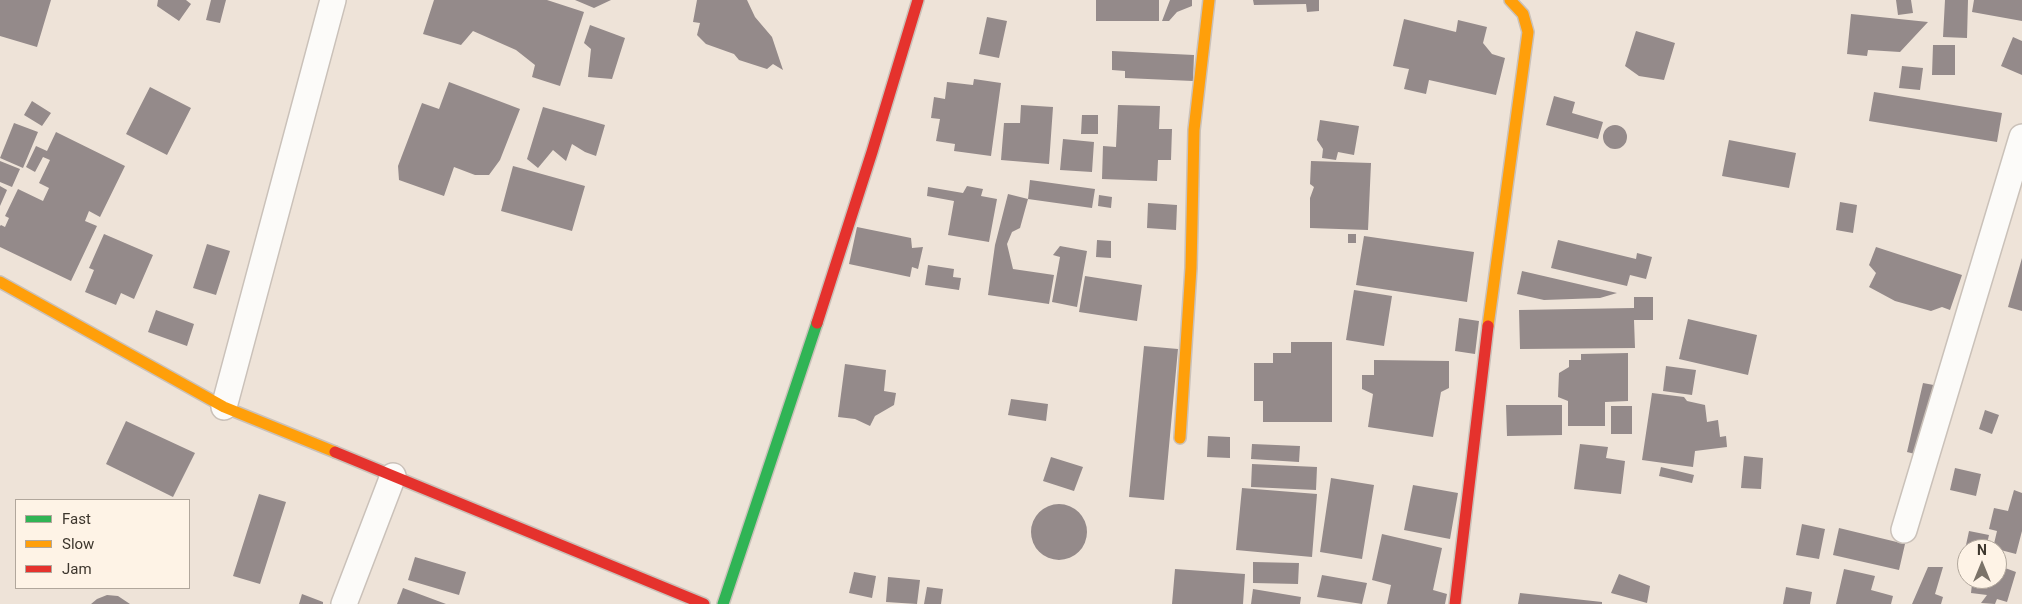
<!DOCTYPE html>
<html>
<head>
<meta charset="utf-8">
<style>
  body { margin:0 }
  #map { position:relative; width:2022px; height:604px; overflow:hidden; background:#eee3d8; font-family:Roboto,sans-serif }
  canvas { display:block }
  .legend { position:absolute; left:15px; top:499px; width:175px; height:90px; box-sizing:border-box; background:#fef3e6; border:1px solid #b1a79c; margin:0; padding:6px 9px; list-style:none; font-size:15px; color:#3d362d }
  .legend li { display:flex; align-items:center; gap:10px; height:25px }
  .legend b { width:25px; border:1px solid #b1a79c }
  .north { position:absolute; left:1957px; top:539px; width:50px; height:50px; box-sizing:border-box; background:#fef3e6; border:1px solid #b1a79c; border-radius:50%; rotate:0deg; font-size:14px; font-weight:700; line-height:20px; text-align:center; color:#3d362d }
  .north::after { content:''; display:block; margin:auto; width:18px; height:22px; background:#7b7369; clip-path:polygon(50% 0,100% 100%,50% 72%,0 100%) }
</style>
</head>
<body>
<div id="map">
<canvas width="2022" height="604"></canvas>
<ul class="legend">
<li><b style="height:6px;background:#30b455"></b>Fast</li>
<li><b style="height:6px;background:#ff9f0a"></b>Slow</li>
<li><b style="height:6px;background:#e5322d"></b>Jam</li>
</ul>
<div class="north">N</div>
</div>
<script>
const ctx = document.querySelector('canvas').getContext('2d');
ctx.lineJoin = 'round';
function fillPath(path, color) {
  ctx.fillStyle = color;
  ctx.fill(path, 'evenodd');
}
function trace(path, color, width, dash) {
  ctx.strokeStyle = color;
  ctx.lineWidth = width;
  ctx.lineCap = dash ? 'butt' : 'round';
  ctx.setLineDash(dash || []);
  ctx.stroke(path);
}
fillPath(new Path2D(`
  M 0,0 L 51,0 L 37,47 L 0,36 Z
  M 158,0 L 186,0 L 191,4 L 179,21 L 157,6 Z
  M 211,0 L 226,0 L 220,23 L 206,20 Z
  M 434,0 L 547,0 L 584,12 L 560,86 L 532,77 L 535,65 L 516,50 L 473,31 L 461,45 L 423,34 Z
  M 575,0 L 611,0 L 594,8 Z
  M 697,0 L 747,0 L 755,17 L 772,37 L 783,70 L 773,64 L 767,69 L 739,60 L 734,54 L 706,44 L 697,35 L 700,23 L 693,22 Z
  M 1096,0 L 1159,0 L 1159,21 L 1096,21 Z
  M 1170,0 L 1192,0 L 1192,6 L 1177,12 L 1169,21 L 1162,21 Z
  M 1253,0 L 1319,0 L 1319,11 L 1307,12 L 1306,4 L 1254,5 Z
  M 1896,0 L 1911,0 L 1913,13 L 1898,15 Z
  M 1945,0 L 1968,0 L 1967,38 L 1943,37 Z
  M 1974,0 L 2022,0 L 2022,21 L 1972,12 Z
  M 1851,14 L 1928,22 L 1900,52 L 1868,50 L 1867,56 L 1847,54 Z
  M 987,17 L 1007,21 L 999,58 L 979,54 Z
  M 1404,19 L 1456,32 L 1458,20 L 1487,27 L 1483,43 L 1492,54 L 1505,58 L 1496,95 L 1429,80 L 1426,94 L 1404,89 L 1409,69 L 1393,66 Z
  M 590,25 L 625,38 L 612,79 L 588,77 L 591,49 L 584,43 Z
  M 1636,31 L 1675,43 L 1664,80 L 1639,76 L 1625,66 Z
  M 2013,37 L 2022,41 L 2022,75 L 2001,66 Z
  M 1933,45 L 1955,45 L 1955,75 L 1932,75 Z
  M 1112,51 L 1194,55 L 1193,81 L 1125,78 L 1125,71 L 1112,70 Z
  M 1902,66 L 1923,68 L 1920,90 L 1899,88 Z
  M 974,79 L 1001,83 L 991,156 L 954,151 L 955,144 L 936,141 L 940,119 L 931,118 L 934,97 L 945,99 L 947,82 L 973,85 Z
  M 449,82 L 520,109 L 500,160 L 489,175 L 475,175 L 454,167 L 444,196 L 399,180 L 398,166 L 422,103 L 439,109 Z
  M 150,87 L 191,108 L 167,155 L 126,134 Z
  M 1874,92 L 2002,113 L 1997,142 L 1869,121 Z
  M 1554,96 L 1575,102 L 1572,113 L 1603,122 L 1598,139 L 1546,125 Z
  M 32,101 L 51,113 L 42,126 L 24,115 Z
  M 1021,105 L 1053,107 L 1049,164 L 1001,160 L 1004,123 L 1020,123 Z
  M 1118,105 L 1160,106 L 1159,129 L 1172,129 L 1171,160 L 1158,160 L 1157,181 L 1102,179 L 1103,146 L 1116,147 Z
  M 543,107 L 605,125 L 596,156 L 585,152 L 572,144 L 566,161 L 553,150 L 538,168 L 527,159 Z
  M 1082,115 L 1098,115 L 1098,134 L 1081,134 Z
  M 1320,120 L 1359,126 L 1354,155 L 1338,152 L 1336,160 L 1322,158 L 1323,149 L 1317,140 Z
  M 14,123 L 38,132 L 23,168 L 0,158 Z
  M1603 137a12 12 0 1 1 24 0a12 12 0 1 1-24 0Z
  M 56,132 L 125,166 L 100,217 L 89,211 L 85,221 L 97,226 L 71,281 L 0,247 L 0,226 L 1,225 L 5,227 L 9,218 L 5,216 L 18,189 L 43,201 L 49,188 L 39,183 L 50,160 L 43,157 L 35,172 L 26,167 L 36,146 L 47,151 Z
  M 1063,139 L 1094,142 L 1092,172 L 1060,170 Z
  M 1729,140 L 1796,153 L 1789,188 L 1722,176 Z
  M 0,161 L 20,169 L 12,187 L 0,182 Z
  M 1311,161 L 1371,163 L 1368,230 L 1310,228 L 1310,198 L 1314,187 L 1310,184 Z
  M 513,166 L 585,186 L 572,231 L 501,211 Z
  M 1030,180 L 1095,189 L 1092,208 L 1028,199 L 1020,228 L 1012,232 L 1007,244 L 1013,269 L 1054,275 L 1049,304 L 988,295 L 995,245 L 1008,194 L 1028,199 Z
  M 0,186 L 7,190 L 0,206 Z
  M 967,186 L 983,189 L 981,196 L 997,199 L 989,242 L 948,235 L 954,201 L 927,196 L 928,187 L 963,193 Z
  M 1099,195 L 1112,197 L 1111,208 L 1098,206 Z
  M 1840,202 L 1857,205 L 1853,233 L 1836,230 Z
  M 1148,203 L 1177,205 L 1176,230 L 1147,228 Z
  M 857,227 L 911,238 L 912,248 L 923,247 L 918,269 L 912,267 L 910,277 L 849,264 Z
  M 104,234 L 153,255 L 134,299 L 121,293 L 116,305 L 85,292 L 94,270 L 89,268 Z
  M 1348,234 L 1356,234 L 1356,243 L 1348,243 Z
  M 1364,236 L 1474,252 L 1467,302 L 1356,285 Z
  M 1097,240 L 1111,241 L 1111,258 L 1096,257 Z
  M 1558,240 L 1636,259 L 1637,253 L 1652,257 L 1646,279 L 1630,275 L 1627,286 L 1551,268 Z
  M 207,244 L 230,251 L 216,295 L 193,288 Z
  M 1060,246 L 1087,251 L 1077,307 L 1052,302 L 1060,257 L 1053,255 Z
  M 1876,247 L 1962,275 L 1950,310 L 1942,307 L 1931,311 L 1895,301 L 1869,287 L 1876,273 L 1869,265 Z
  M 2022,258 L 2022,311 L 2008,307 Z
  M 928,265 L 954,269 L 953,277 L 961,278 L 959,290 L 925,285 Z
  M 1522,271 L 1617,293 L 1600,298 L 1544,300 L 1517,294 Z
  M 1085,276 L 1142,285 L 1137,321 L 1079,312 Z
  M 1354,290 L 1392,296 L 1384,346 L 1346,340 Z
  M 1634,297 L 1653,297 L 1653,320 L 1634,320 L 1635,348 L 1520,349 L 1519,310 L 1634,308 Z
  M 156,310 L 194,324 L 187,346 L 148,332 Z
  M 1459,318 L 1479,321 L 1475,354 L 1455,351 Z
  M 1688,319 L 1757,335 L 1748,375 L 1679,359 Z
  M 1291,342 L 1332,342 L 1332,422 L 1263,422 L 1263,401 L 1254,401 L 1254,363 L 1273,363 L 1273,353 L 1291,353 Z
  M 1144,346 L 1178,349 L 1164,500 L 1129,497 Z
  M 1628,353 L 1628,401 L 1605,402 L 1605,426 L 1568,426 L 1568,401 L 1558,397 L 1559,373 L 1569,367 L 1569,360 L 1581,360 L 1581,354 Z
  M 1374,360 L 1449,361 L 1449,388 L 1441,392 L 1433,437 L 1368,427 L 1373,394 L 1362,389 L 1362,375 L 1374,375 Z
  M 845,364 L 886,370 L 884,391 L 896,393 L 894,405 L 875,416 L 870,426 L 855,419 L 838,417 Z
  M 1666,366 L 1696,370 L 1692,395 L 1663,391 Z
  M 1923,383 L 1939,386 L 1923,456 L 1907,452 Z
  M 1652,393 L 1684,397 L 1687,401 L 1705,405 L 1707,422 L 1718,420 L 1720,437 L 1726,436 L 1727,447 L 1695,451 L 1693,467 L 1642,460 Z
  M 1011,399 L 1048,404 L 1046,421 L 1008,415 Z
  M 1506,405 L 1562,405 L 1562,435 L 1507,436 Z
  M 1611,406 L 1632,406 L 1632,434 L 1611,434 Z
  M 1985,410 L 1999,415 L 1992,434 L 1979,429 Z
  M 126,421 L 195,453 L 173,497 L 106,464 Z
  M 1208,436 L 1230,437 L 1230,458 L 1207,457 Z
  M 1252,444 L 1300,446 L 1299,462 L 1251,459 Z
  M 1580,444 L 1608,447 L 1606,458 L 1625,461 L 1621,494 L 1574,489 Z
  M 1744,456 L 1763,458 L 1761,489 L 1741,488 Z
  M 1051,457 L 1083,467 L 1074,491 L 1043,481 Z
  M 1252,464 L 1317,467 L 1316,490 L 1251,487 Z
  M 1661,467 L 1694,475 L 1692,483 L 1659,476 Z
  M 1955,468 L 1981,474 L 1976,496 L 1950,490 Z
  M 1331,478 L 1374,485 L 1362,559 L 1320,552 Z
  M 1413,485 L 1458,493 L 1450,539 L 1404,530 Z
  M 1242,488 L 1317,494 L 1312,557 L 1236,550 Z
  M 2014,490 L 2022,493 L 2022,531 L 2016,554 L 1993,548 L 1997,531 L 1989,529 L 1994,508 L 2008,511 Z
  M 259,494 L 286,502 L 260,584 L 233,576 Z
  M1031 532a28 28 0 1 1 56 0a28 28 0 1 1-56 0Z
  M 1802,524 L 1825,529 L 1819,559 L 1796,555 Z
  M 1839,528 L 1905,544 L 1899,570 L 1833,555 Z
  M 1969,531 L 1989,535 L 1986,548 L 1966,545 Z
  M 1382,534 L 1442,548 L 1433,590 L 1447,594 L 1445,604 L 1387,604 L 1391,585 L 1372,580 Z
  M 415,557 L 466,572 L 459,595 L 408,580 Z
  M 1253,562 L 1299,563 L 1298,584 L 1253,583 Z
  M 1997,565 L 2016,572 L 2007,602 L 1997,599 L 1995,604 L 1981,603 L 1987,595 L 1971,593 L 1972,584 L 1965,577 L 1967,571 L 1967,579 L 1997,579 Z
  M 1928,567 L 1943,567 L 1935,594 L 1943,597 L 1941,604 L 1912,604 Z
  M 1175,569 L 1245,574 L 1243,604 L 1172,604 Z
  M 1844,569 L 1875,576 L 1871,590 L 1893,596 L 1891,604 L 1836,604 Z
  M 854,572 L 876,576 L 872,598 L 849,593 Z
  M 1619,574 L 1650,586 L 1647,603 L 1611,593 Z
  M 1322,575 L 1367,583 L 1362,604 L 1317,597 Z
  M 888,577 L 920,580 L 917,604 L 886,602 Z
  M 927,587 L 943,589 L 941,604 L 924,604 Z
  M 1786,587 L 1812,592 L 1810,604 L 1783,604 Z
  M 403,588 L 446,604 L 397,604 Z
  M 1253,589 L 1301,597 L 1300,604 L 1251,604 Z
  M 1520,593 L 1602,602 L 1602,604 L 1518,604 Z
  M 302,594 L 323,602 L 323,604 L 299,604 Z
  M 107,595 L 118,596 L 130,604 L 91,604 L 97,599 Z`), '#948a8a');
const street = new Path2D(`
  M 224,407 L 333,0
  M 1904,530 L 2022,137
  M 344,604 L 393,476`);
const fast = new Path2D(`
  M 723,604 L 817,323`);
const slow = new Path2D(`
  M 0,282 L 224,407 L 335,452
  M 1488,326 L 1528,32 L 1523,14 L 1510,0
  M 1180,438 L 1191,268 L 1194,130 L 1209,0`);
const jam = new Path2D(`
  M 817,323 L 872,152 L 918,0
  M 335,452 L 704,604
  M 1455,604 L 1488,326`);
trace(street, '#cac1b9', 28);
trace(fast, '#cac1b9', 14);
trace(slow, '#cac1b9', 14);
trace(jam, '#cac1b9', 14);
trace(street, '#fcfbf9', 25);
trace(fast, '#30b455', 11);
trace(slow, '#ff9f0a', 11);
trace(jam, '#e5322d', 11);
</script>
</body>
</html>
